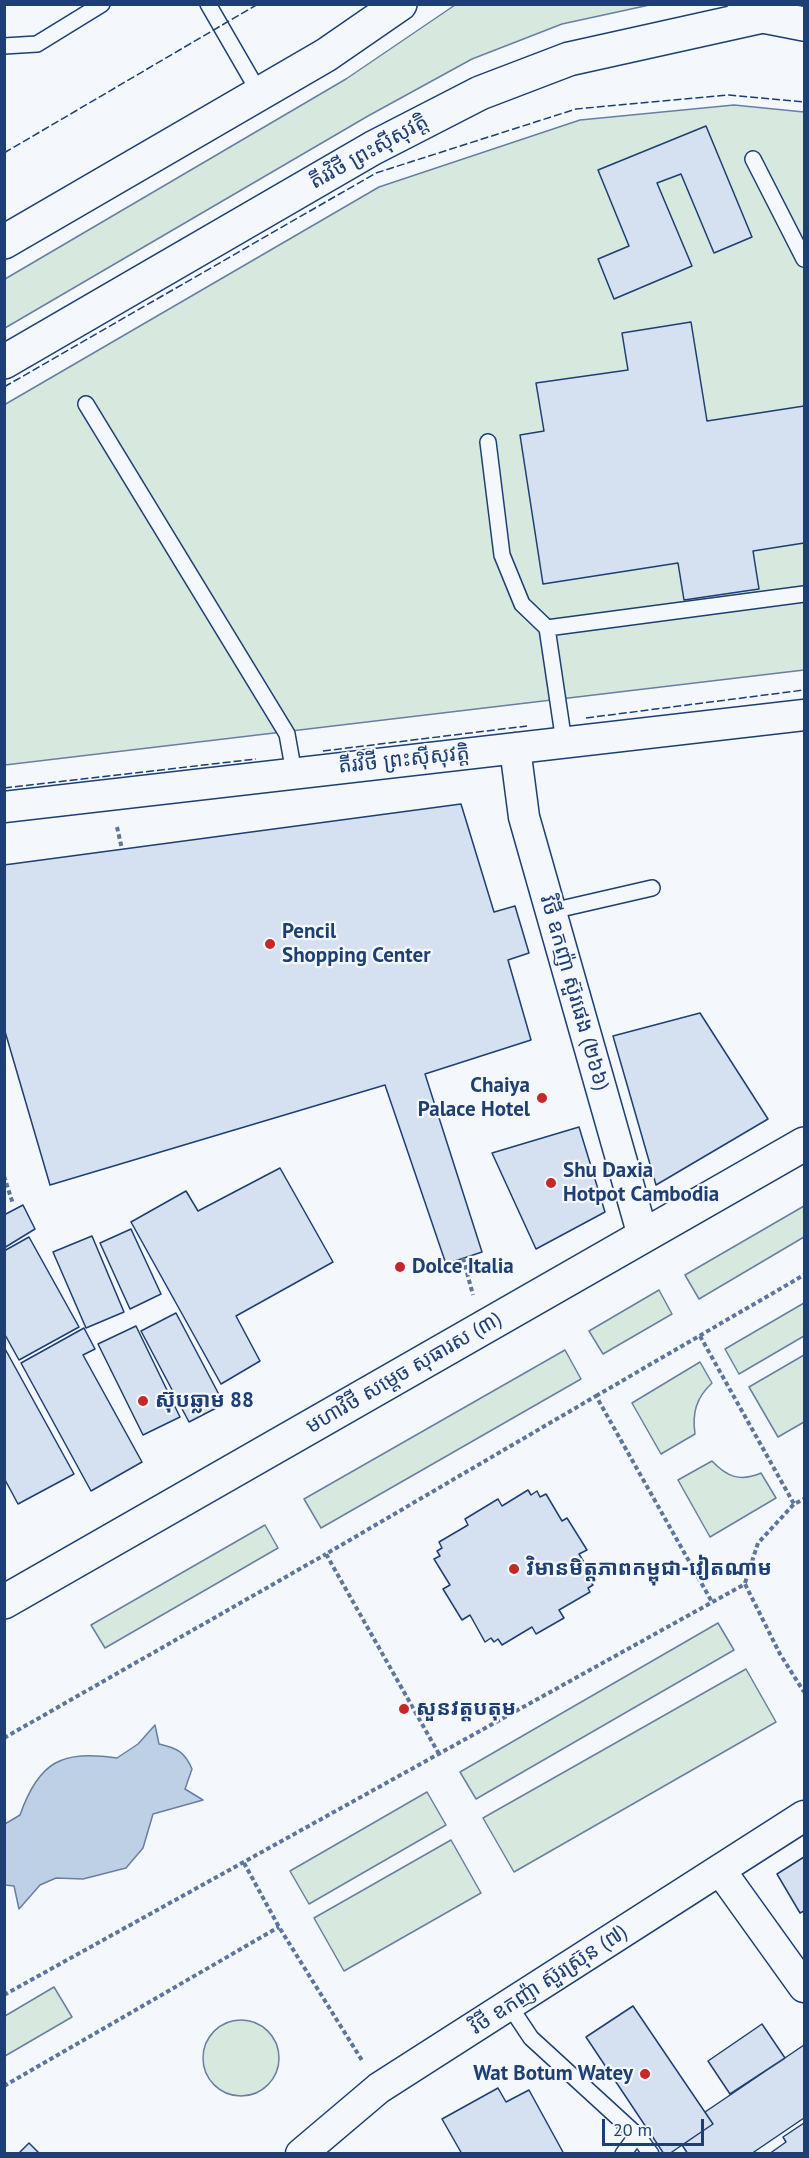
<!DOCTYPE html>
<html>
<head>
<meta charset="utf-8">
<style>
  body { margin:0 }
  #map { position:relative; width:809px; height:2158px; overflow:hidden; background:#f4f7fb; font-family:"PT Sans",sans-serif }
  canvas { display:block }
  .frame { position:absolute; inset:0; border:6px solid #1d3f73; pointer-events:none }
  .scale { position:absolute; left:602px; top:2119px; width:102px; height:27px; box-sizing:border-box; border:3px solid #1d3f73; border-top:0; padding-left:8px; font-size:18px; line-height:21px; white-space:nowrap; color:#1d3f73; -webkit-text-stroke:4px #f4f7fb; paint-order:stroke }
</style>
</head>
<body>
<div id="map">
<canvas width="809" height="2158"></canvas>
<div class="frame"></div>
<div class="scale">20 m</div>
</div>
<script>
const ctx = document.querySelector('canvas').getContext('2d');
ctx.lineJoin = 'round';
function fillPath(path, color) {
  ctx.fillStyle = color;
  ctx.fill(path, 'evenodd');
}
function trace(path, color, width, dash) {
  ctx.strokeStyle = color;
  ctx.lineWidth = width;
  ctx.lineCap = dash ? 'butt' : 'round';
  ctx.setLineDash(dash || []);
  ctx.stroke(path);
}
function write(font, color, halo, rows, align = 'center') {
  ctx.font = font + ' "PT Sans","Noto Sans Khmer",sans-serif';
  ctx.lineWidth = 4.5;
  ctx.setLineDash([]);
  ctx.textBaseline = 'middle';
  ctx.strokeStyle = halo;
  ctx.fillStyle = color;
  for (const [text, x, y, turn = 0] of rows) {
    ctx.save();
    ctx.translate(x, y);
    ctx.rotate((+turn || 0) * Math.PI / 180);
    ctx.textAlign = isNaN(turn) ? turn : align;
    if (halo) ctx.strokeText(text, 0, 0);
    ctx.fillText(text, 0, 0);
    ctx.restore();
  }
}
const green = new Path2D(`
  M 654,4 L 562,24 L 472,59 L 368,116 L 5,328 L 5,279 L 346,79 L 455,5 Z
  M 734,105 L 804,112 L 804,670 L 5,765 L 4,405 L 379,187 L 580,120 Z
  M 804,1206 L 804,1237 L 699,1299 L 685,1275 Z
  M 659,1290 L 672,1314 L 603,1354 L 589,1331 Z
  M 804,1303 L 804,1336 L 739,1374 L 725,1349 Z
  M 565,1350 L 581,1379 L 321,1528 L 304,1499 Z
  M 804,1355 L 804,1422 L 778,1437 L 749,1387 Z
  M 700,1362 L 712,1383 C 696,1398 692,1413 695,1434 L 661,1454 L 632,1403 Z
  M 712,1461 C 727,1477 740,1482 761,1473 L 776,1498 L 710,1537 L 678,1480 Z
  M 265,1525 L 278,1548 L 105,1648 L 91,1625 Z
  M 718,1623 L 734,1650 L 476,1799 L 460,1772 Z
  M 746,1669 L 776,1722 L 514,1872 L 483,1818 Z
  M 427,1792 L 446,1825 L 309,1904 L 290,1871 Z
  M 451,1840 L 481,1893 L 344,1971 L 314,1918 Z
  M 54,1987 L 72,2017 L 5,2056 L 5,2016 Z
  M203 2058a38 38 0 1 1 76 0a38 38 0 1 1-76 0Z`);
fillPath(green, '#d7e8df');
trace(green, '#687fa3', 1.5);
const water = new Path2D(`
  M 155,1725 L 159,1744 C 177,1748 185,1752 192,1769 L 185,1789 L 203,1800 L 153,1814 L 143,1848 L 126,1868 L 83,1879 L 56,1878 L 40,1885 L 19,1909 L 14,1886 L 5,1885 L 5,1824 L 20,1815 C 39,1761 62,1750 117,1758 L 138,1744 Z`);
fillPath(water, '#bed0e5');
trace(water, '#687fa3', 1.5);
const building = new Path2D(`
  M 706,126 L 752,237 L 714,253 L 681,174 L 657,183 L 692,266 L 614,299 L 598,259 L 629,246 L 598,170 Z
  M 691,322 L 707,421 L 804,406 L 804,543 L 753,551 L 759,589 L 684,600 L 678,563 L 543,584 L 520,435 L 544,431 L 536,383 L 628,370 L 622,333 Z
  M 461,804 L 494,912 L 515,906 L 529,953 L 508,960 L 531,1040 L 425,1074 L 482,1252 L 446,1264 L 385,1085 L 50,1185 L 4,1028 L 4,865 Z
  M 700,1013 L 768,1119 L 656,1185 L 613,1036 Z
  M 579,1127 L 605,1212 L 536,1249 L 492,1153 Z
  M 280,1168 L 333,1262 L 236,1316 L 260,1361 L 221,1384 L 131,1222 L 186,1191 L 198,1211 Z
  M 23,1205 L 35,1229 L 4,1248 L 4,1215 Z
  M 131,1229 L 161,1294 L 130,1309 L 100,1243 Z
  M 92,1236 L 124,1312 L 86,1328 L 53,1252 Z
  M 29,1237 L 79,1327 L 19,1360 L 4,1333 L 4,1251 Z
  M 176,1313 L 224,1404 L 189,1422 L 141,1331 Z
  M 136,1326 L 180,1417 L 143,1435 L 98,1344 Z
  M 84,1328 L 95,1349 L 83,1355 L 142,1462 L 91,1491 L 21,1363 Z
  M 4,1347 L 74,1474 L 18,1504 L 4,1478 Z
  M 528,1490 L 531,1495 L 537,1491 L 540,1497 L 546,1494 L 562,1521 L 567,1518 L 587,1550 L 579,1554 L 594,1579 L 590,1581 L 593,1585 L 588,1588 L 590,1592 L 559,1610 L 564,1618 L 536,1634 L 532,1627 L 502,1645 L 498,1639 L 494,1642 L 491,1638 L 485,1642 L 470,1615 L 462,1620 L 443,1589 L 450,1585 L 434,1559 L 440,1556 L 437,1551 L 442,1548 L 439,1542 L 468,1525 L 465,1519 L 498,1499 L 502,1506 Z
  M 804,1857 L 804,1911 L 800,1913 L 777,1874 Z
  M 633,2006 L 713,2124 L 669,2154 L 664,2154 L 586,2037 Z
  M 762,2024 L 785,2058 L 730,2094 L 708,2061 Z
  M 804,2045 L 804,2118 L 751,2154 L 688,2154 L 682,2145 L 713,2124 L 705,2112 Z
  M 498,2088 L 506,2102 L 529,2090 L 564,2154 L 462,2154 L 442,2119 Z
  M 804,2123 L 804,2154 L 769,2154 L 786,2142 L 783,2137 Z
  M 29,2143 L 40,2154 L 18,2154 Z`);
fillPath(building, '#d5e0f0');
trace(building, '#1d3f73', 1.5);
const service = new Path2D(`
  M 208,4 L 260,94
  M 4,46 L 37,44 L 102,4
  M 753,159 L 804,259
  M 86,404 L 287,734 L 294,773
  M 488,442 L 502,555 L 522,604 L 547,628 L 804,594
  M 547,628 L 564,742
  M 552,911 L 652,888
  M 509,2005 L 531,2038 L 637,2135 L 651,2154
  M 623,2154 L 637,2135`);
const minor = new Path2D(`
  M 515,748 L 524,817 L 643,1236
  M 4,807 L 804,715
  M 720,1870 L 804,1987
  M 301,2154 L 379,2088 L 804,1816`);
const tertiary = new Path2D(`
  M 4,1602 L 804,1144`);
const secondary = new Path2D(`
  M 4,242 L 326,55 L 400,4
  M 4,362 L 373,148 L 480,93 L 569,59 L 763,16`);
const primary = new Path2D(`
  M 744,4 L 763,16 L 804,24`);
trace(service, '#1d3f73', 18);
trace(minor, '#1d3f73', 33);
trace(tertiary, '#1d3f73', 36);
trace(secondary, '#1d3f73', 36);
trace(primary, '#1d3f73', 36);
trace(new Path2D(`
  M 117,827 L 122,849
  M 4,1176 L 13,1204
  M 463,1258 L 473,1295
  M 700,1336 L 794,1504
  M 596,1396 L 804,1275
  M 745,1583 L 758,1543 L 794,1504 L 804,1499
  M 4,1738 L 326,1554
  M 439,1754 L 326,1554 L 596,1396 L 712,1602
  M 244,1863 L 279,1927 L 363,2062
  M 4,1995 L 745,1584 L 780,1654 L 804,1692
  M 4,2086 L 279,1927`), '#5e769c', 4, [4.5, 3]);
trace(service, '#f4f7fb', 15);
trace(minor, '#f4f7fb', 30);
trace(tertiary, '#f4f7fb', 33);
trace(secondary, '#f4f7fb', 33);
trace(primary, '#f4f7fb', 33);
trace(new Path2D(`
  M 4,153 L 258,4
  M 4,387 L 376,173 L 576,109 L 729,95 L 804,102
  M 586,718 L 804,690
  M 323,751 L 527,726
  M 4,788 L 256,759`), '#1d3f73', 1.5, [8, 3]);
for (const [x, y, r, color] of [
  [270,944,6,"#c62828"],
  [542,1098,6,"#c62828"],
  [551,1183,6,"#c62828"],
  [400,1267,6,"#c62828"],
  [143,1401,6,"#c62828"],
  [514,1569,6,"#c62828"],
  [404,1709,6,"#c62828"],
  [645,2074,6,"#c62828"]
]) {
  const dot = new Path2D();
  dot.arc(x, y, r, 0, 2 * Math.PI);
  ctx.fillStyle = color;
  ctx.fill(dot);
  trace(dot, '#f4f7fb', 2);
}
write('21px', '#1d3f73', '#f4f7fb', [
  ["តីរវិថី ព្រះស៊ីសុវត្តិ",369,152,-29],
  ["តីរវិថី ព្រះស៊ីសុវត្តិ",404,760,-6],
  ["វិថី ឧកញ៉ា ស៊ួរផេង (២៦៦)",574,993,74],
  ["មហាវិថី សម្តេច សុធារស (៣)",404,1373,-30],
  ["វិថី ឧកញ៉ា ស៊ួរស៊្រុន (៧)",549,1980,-33]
]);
write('bold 21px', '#1d3f73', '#f4f7fb', [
  ["Pencil",282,932],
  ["Shopping Center",282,956],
  ["Chaiya",530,1086,"right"],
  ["Palace Hotel",530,1110,"right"],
  ["Shu Daxia",563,1171],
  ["Hotpot Cambodia",563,1195],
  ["Dolce Italia",412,1267],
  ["ស៊ុបឆ្លាម 88",155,1401],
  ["វិមានមិត្តភាពកម្ពុជា-វៀតណាម",526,1569],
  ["សួនវត្តបតុម",416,1709],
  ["Wat Botum Watey",633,2074,"right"]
], 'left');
</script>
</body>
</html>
